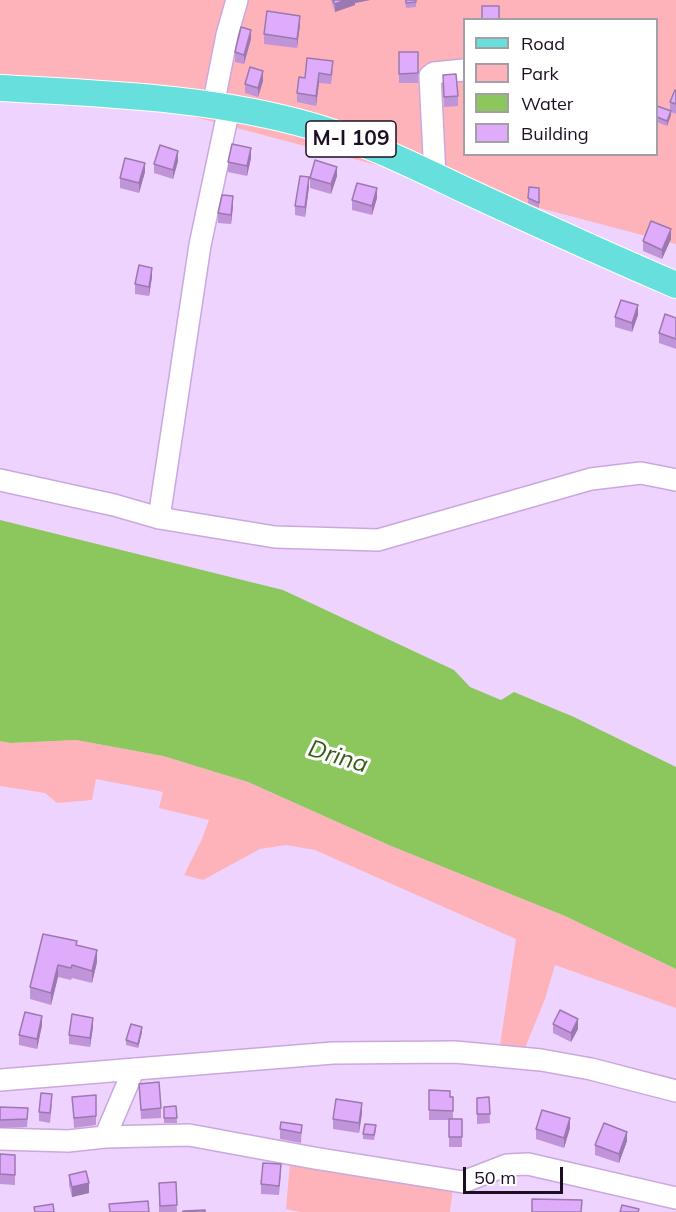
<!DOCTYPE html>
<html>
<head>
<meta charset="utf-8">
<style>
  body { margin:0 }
  #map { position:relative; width:676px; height:1212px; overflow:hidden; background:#efd3ff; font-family:Mulish,sans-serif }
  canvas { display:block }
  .legend { position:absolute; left:463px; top:18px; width:195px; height:138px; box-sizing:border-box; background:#fff; border:2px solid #a49fa7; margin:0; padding:8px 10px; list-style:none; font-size:18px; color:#1c0f22 }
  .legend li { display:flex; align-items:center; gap:12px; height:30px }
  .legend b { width:30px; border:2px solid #a49fa7 }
  .scale { position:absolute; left:463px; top:1167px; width:100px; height:27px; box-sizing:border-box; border:3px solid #1c0f22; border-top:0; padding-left:8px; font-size:18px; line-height:21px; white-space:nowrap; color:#1c0f22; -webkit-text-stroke:4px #fff; paint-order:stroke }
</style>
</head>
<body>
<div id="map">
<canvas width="676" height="1212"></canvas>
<ul class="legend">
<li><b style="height:8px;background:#67dfdd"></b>Road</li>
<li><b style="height:16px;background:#fdb3b9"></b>Park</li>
<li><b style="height:16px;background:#8cc75e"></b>Water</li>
<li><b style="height:16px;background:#dfacfb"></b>Building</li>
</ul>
<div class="scale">50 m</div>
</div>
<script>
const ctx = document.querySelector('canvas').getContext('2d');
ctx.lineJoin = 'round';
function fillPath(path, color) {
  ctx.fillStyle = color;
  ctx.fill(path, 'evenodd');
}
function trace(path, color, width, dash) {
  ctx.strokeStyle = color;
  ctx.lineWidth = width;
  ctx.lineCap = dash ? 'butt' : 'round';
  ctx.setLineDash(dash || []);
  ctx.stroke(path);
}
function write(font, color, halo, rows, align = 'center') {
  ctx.font = font + ' Mulish,sans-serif';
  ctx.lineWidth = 6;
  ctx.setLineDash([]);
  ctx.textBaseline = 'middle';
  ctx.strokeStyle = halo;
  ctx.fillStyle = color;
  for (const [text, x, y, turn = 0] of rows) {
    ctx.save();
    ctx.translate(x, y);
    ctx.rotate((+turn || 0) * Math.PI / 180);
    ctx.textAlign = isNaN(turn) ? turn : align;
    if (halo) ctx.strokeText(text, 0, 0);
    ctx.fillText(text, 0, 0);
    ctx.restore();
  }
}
fillPath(new Path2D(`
  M 0,0 L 676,0 L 676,244 L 85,88 L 0,80 ZM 464,20 L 656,20 L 656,154 L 464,154 Z
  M 76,740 L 163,756 L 248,782 L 391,846 L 565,916 L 676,969 L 676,1008 L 555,965 L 545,999 L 525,1048 L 500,1045 L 516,939 L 315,850 L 286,845 L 260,849 L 203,880 L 184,875 L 202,839 L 209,820 L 159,808 L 163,792 L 96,779 L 92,800 L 57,803 L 45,793 L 0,786 L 0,741 L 10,743 Z
  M 290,1162 L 453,1187 L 450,1212 L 300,1212 L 286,1209 Z`), '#fdb3b9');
fillPath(new Path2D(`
  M 0,520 L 283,590 L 454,670 L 470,687 L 501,700 L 514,692 L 574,717 L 676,767 L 676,969 L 565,916 L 391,846 L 248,782 L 163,756 L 76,740 L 10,743 L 0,741 Z`), '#8cc75e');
const minor = new Path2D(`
  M 213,106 L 227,35 L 237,0
  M 435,176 L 430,76 L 434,73 L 464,70
  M 0,480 L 114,505 L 159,518 L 275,537 L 378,540 L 591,479 L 641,473 L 676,480
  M 159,518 L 200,245 L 229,108
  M 0,1080 L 333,1053 L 455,1052 L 541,1060 L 591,1069 L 676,1091
  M 105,1137 L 134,1069
  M 0,1139 L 68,1141 L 105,1137 L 189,1135 L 314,1158 L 463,1182 L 507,1165 L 528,1164 L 676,1198`);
const major = new Path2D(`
  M 0,88 C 105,94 213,97 315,127 C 369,143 418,168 469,192 C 538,224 606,255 676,285`);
trace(minor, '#caa8de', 24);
trace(major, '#fff', 28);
trace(minor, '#fff', 21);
trace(major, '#67dfdd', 26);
fillPath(new Path2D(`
  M 331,0 L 370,0 L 355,3 L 355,5 L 335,12 Z
  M 405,0 L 416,0 L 416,7 L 406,8 Z
  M 300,25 L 297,48 L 264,44 L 264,34 Z
  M 251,39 L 244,64 L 235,62 L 235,52 Z
  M 399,52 L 418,52 L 418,83 L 399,83 Z
  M 307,58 L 333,71 L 331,84 L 319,83 L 316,106 L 297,102 L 297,93 L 305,78 Z
  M 443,75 L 458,96 L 458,106 L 444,107 Z
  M 263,81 L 258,97 L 245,93 L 245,84 Z
  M 676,90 L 676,114 L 671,112 L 671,115 L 667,126 L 657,122 L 657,106 L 670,110 L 670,102 Z
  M 251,158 L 247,176 L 228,172 L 228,162 Z
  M 178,161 L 173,179 L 154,173 L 154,164 Z
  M 145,172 L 139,193 L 120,188 L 120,178 Z
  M 337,176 L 331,194 L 310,188 L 310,178 Z
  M 309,187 L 305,217 L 295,215 L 295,206 Z
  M 529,187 L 539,188 L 539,208 L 528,203 Z
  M 377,198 L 372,215 L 352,210 L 352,200 Z
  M 233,206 L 231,224 L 218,223 L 218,213 Z
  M 671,239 L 662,259 L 643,251 L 643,241 Z
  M 152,277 L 149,296 L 135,294 L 135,284 Z
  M 638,315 L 632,332 L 615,327 L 615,317 Z
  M 676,318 L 676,349 L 659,343 L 659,333 Z
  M 77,945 L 97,962 L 92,983 L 72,978 L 71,980 L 58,977 L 51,1005 L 30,999 L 30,987 Z
  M 553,1024 L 578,1029 L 571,1042 L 553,1033 Z
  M 42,1025 L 37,1049 L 19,1045 L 19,1035 Z
  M 93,1027 L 90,1047 L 69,1044 L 69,1035 Z
  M 142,1032 L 138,1048 L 126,1045 L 126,1040 Z
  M 139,1084 L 161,1108 L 161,1118 L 141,1119 Z
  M 429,1090 L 453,1097 L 453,1119 L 462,1119 L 462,1147 L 449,1147 L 449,1120 L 429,1120 Z
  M 96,1095 L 96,1125 L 74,1128 L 72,1097 Z
  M 489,1097 L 490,1123 L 477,1124 L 477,1098 Z
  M 52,1104 L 50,1123 L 39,1121 L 39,1112 Z
  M 176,1106 L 177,1123 L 164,1123 L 164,1107 Z
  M 0,1107 L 28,1116 L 27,1127 L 0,1128 Z
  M 362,1113 L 359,1133 L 333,1129 L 333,1119 Z
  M 302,1125 L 301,1143 L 280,1139 L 280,1129 Z
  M 570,1128 L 564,1148 L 536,1139 L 536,1129 Z
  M 376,1130 L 374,1140 L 363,1139 L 363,1134 Z
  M 627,1141 L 619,1163 L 595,1155 L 595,1145 Z
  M 0,1154 L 15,1155 L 15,1185 L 0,1184 Z
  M 281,1174 L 279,1195 L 261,1194 L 261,1184 Z
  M 69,1175 L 89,1193 L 72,1197 L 69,1185 Z
  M 176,1182 L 177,1212 L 159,1212 L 159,1183 Z`), '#c094d8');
fillPath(new Path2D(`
  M 345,0 L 370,0 L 355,3 L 355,5 L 335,12 L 335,4 Z
  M 300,16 L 300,25 L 297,48 L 297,39 Z
  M 251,30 L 251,39 L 244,64 L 244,55 Z
  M 263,71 L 263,81 L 258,97 L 258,88 Z
  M 319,73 L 319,83 L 316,106 L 316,96 Z
  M 671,111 L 671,115 L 667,126 L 667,121 Z
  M 251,148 L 251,158 L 247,176 L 247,166 Z
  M 178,151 L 178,161 L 173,179 L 173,170 Z
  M 145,163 L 145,172 L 139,193 L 139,183 Z
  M 337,167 L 337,176 L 331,194 L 331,184 Z
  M 309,177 L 309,187 L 305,217 L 305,207 Z
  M 377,188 L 377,198 L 372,215 L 372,206 Z
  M 233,196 L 233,206 L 231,224 L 231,215 Z
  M 671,229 L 671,239 L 662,259 L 662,250 Z
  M 152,268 L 152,277 L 149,296 L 149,287 Z
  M 638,305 L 638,315 L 632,332 L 632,323 Z
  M 97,950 L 97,962 L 92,983 L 92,971 Z
  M 58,965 L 58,977 L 51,1005 L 51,993 Z
  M 42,1016 L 42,1025 L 37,1049 L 37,1039 Z
  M 93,1018 L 93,1027 L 90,1047 L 90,1038 Z
  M 578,1019 L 578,1029 L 571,1042 L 571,1033 Z
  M 142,1027 L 142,1032 L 138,1048 L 138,1044 Z
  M 362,1103 L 362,1113 L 359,1133 L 359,1123 Z
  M 570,1118 L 570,1128 L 564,1148 L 564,1138 Z
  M 627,1132 L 627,1141 L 619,1163 L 619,1154 Z
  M 89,1183 L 89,1193 L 72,1197 L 72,1187 Z`), '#9c78b0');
const building = new Path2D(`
  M 333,0 L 345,0 L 335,4 Z
  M 406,0 L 416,0 L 416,2 L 406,3 Z
  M 482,6 L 499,6 L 499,20 L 482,20 Z
  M 267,11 L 300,16 L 297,39 L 264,34 Z
  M 241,27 L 251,30 L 244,55 L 235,52 Z
  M 399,52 L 418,52 L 418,73 L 399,74 Z
  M 307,58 L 333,61 L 331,75 L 319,73 L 316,96 L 297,93 L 299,77 L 305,78 Z
  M 250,67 L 263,71 L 258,88 L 245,84 Z
  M 456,74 L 458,96 L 444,97 L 443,75 Z
  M 675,90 L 676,90 L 676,104 L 670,102 Z
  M 657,106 L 671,111 L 667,121 L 657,117 Z
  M 232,144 L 251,148 L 247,166 L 228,162 Z
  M 160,145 L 178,151 L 173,170 L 154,164 Z
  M 125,158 L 145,163 L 139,183 L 120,178 Z
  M 315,160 L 337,167 L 331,184 L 310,178 Z
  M 300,176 L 309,177 L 305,207 L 295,206 Z
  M 357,183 L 377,188 L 372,206 L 352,200 Z
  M 529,187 L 539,188 L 539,203 L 528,198 Z
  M 222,195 L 233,196 L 231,215 L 218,213 Z
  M 651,221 L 671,229 L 662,250 L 643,241 Z
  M 139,265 L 152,268 L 149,287 L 135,284 Z
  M 621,300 L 638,305 L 632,323 L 615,317 Z
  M 665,314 L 676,318 L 676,339 L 659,333 Z
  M 43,934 L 77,941 L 76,945 L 97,950 L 92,971 L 72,965 L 71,968 L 58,965 L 51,993 L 30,987 Z
  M 560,1010 L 578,1019 L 571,1033 L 553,1024 Z
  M 25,1012 L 42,1016 L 37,1039 L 19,1035 Z
  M 72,1014 L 93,1018 L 90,1038 L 69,1035 Z
  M 131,1024 L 142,1027 L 138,1044 L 126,1040 Z
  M 159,1082 L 161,1108 L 141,1110 L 139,1084 Z
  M 429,1090 L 450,1091 L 450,1097 L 453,1097 L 453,1111 L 429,1110 Z
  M 41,1093 L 52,1094 L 50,1113 L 39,1112 Z
  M 96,1095 L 96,1116 L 74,1118 L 72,1097 Z
  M 489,1097 L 490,1114 L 477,1114 L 477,1098 Z
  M 336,1099 L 362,1103 L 359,1123 L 333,1119 Z
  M 176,1106 L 177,1118 L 164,1118 L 164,1107 Z
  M 0,1107 L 28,1108 L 27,1119 L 0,1120 Z
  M 542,1110 L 570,1118 L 564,1138 L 536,1129 Z
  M 449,1119 L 462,1119 L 462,1137 L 449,1137 Z
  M 281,1122 L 302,1125 L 301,1133 L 280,1129 Z
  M 604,1123 L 627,1132 L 619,1154 L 595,1145 Z
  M 365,1124 L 376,1125 L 374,1135 L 363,1134 Z
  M 0,1154 L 15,1155 L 15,1175 L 0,1174 Z
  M 263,1163 L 281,1164 L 279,1186 L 261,1184 Z
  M 86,1171 L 89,1183 L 72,1187 L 69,1175 Z
  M 176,1182 L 177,1205 L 160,1206 L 159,1183 Z
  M 532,1199 L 582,1200 L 581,1212 L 532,1212 Z
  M 148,1201 L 149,1212 L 110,1212 L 109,1204 Z
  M 53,1204 L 54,1212 L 35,1212 L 34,1207 Z
  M 622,1205 L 639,1209 L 638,1212 L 620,1212 Z
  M 205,1210 L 205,1212 L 183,1212 L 183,1211 Z`);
fillPath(building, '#dfacfb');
trace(building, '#9c78b0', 1.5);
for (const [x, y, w] of [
  [351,139,90]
]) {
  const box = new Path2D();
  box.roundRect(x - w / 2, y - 18, w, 36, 4.5);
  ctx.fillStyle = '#fff';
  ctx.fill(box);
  trace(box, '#1c0f22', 1.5);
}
write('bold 21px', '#1c0f22', null, [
  ["M-I 109",351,139]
]);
write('italic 24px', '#365c13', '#fff', [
  ["Drina",338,757,17]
]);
</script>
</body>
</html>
